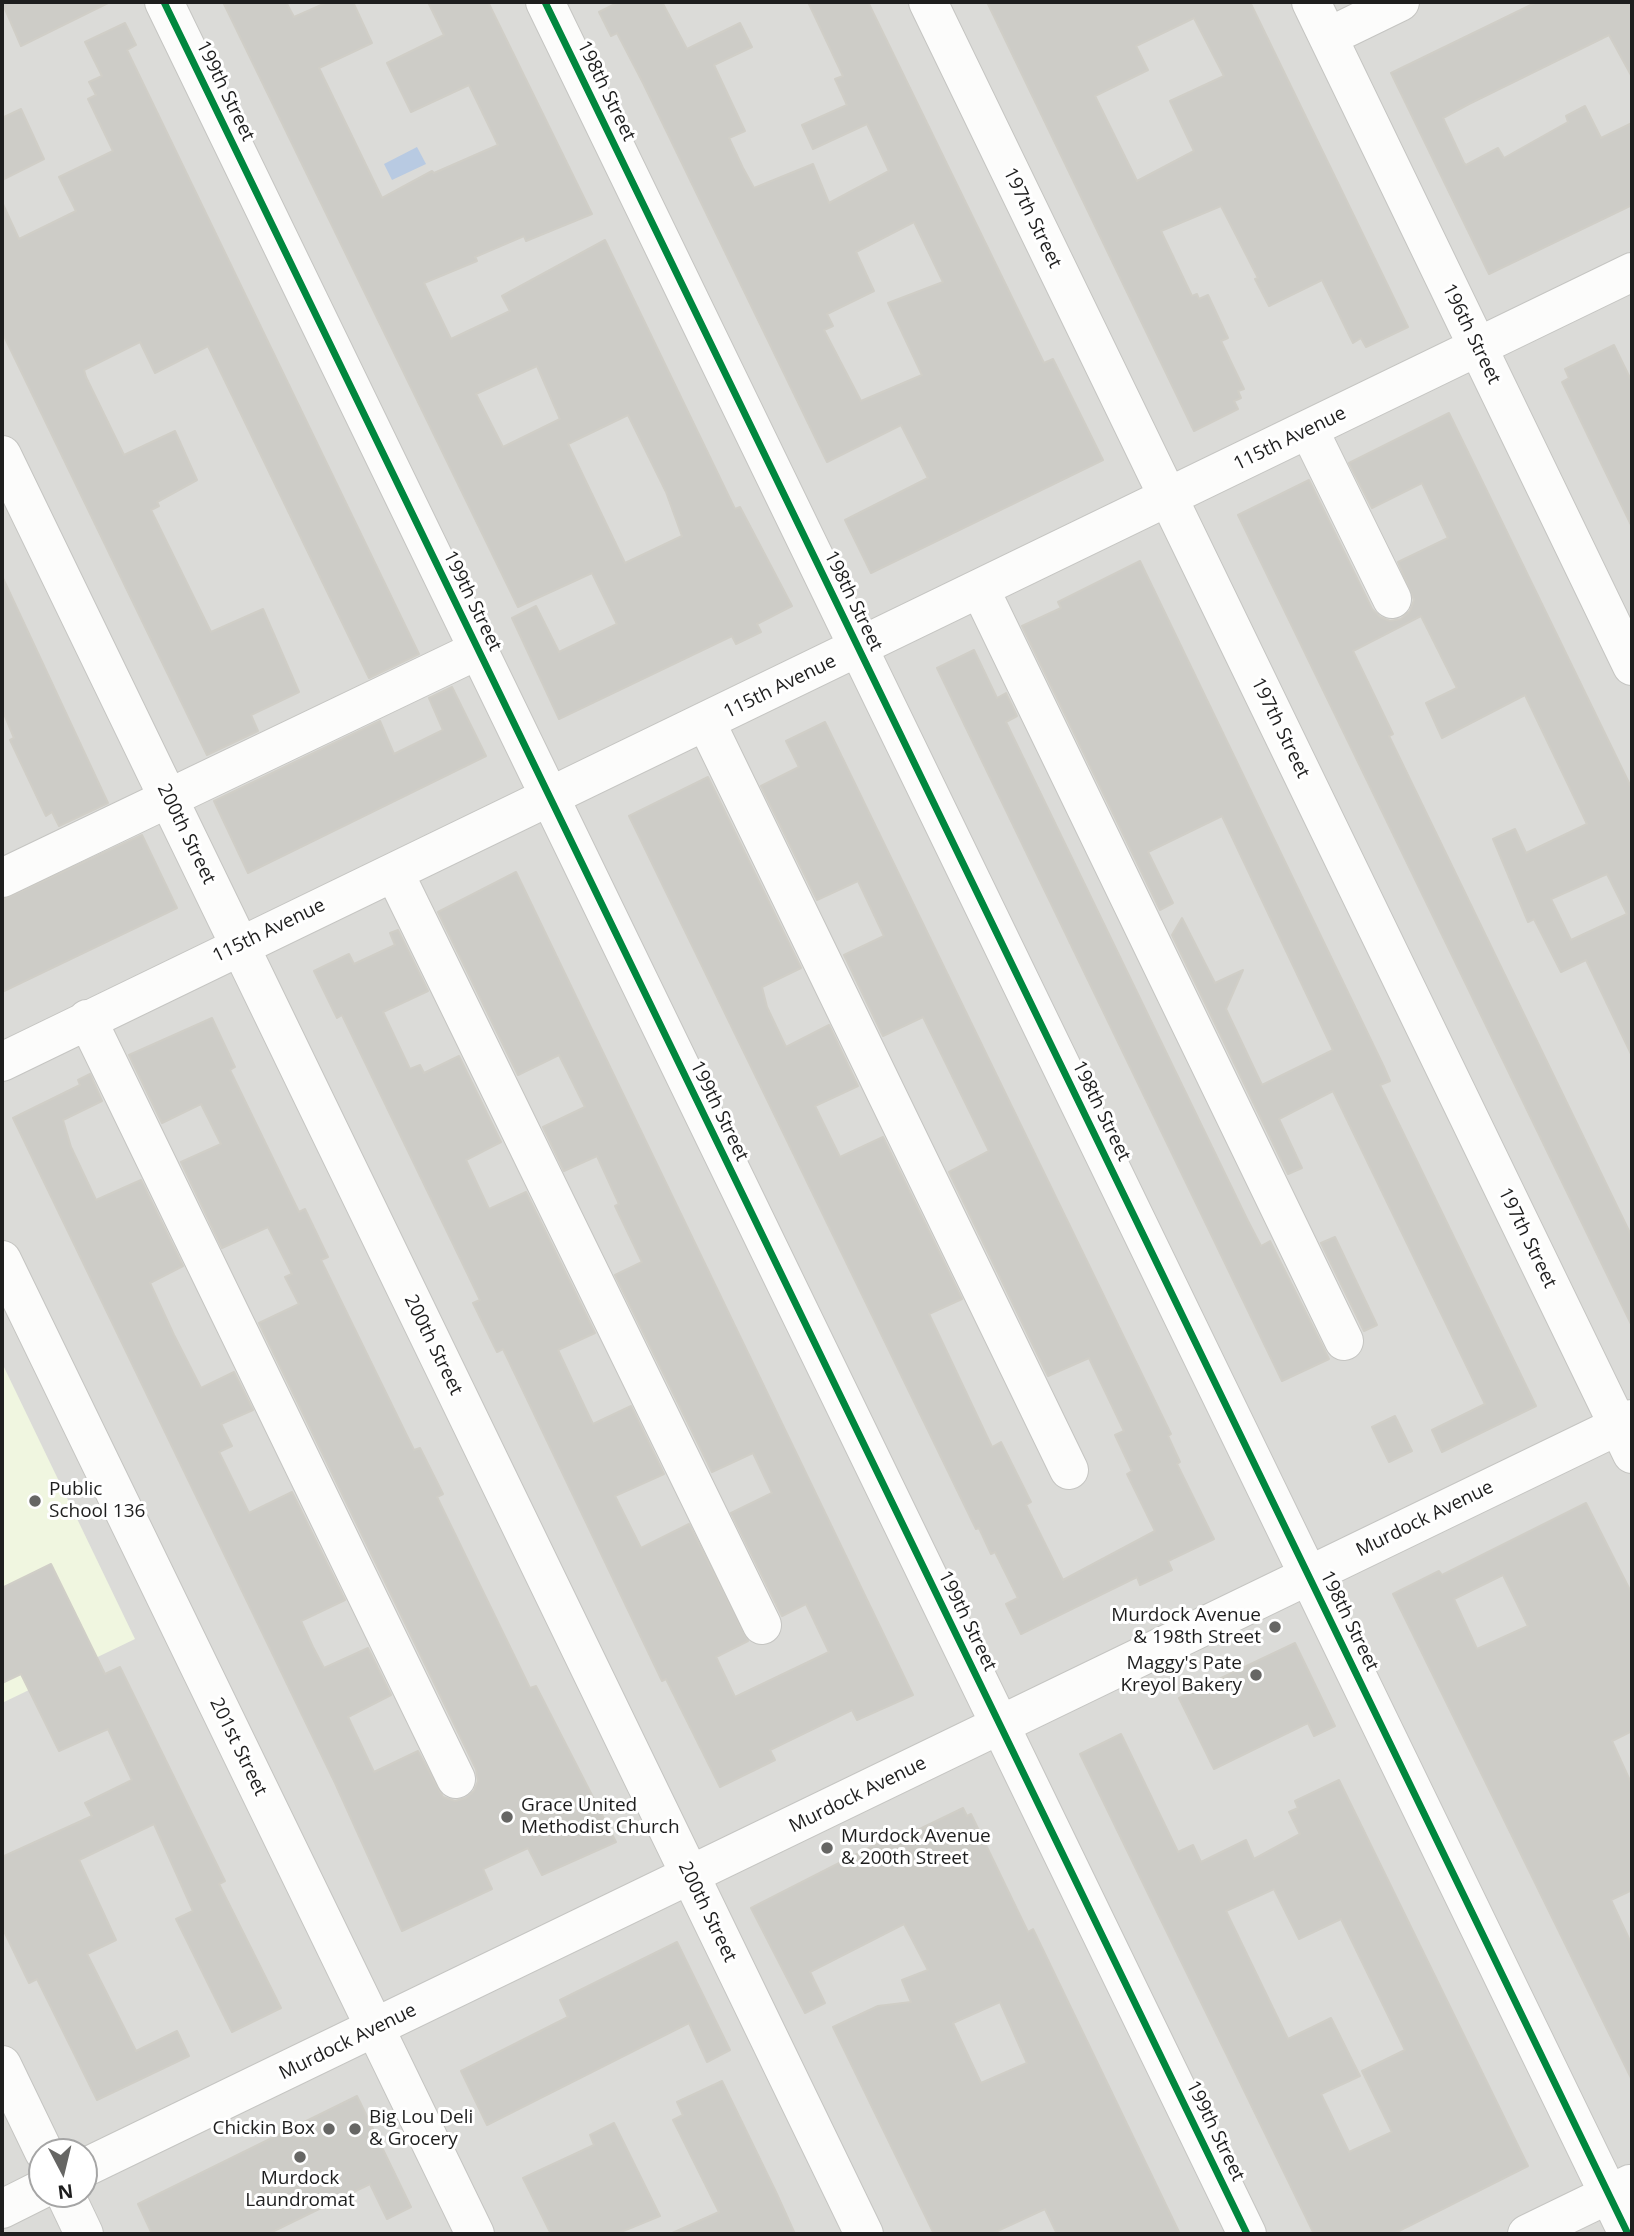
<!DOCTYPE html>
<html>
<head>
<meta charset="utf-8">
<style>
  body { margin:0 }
  #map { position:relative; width:1634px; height:2236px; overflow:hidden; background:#ecece6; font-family:"Open Sans",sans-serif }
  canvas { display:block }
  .frame { position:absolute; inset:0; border:4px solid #1e1e1e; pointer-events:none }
  .north { position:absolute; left:28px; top:2138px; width:70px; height:70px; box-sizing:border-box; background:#fff; border:2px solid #a5a5a5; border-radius:50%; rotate:173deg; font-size:19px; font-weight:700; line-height:28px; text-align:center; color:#1e1e1e }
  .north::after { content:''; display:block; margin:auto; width:24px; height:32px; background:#666664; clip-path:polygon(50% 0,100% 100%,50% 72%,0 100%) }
</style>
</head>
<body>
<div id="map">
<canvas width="1634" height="2236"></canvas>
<div class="frame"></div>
<div class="north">N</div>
</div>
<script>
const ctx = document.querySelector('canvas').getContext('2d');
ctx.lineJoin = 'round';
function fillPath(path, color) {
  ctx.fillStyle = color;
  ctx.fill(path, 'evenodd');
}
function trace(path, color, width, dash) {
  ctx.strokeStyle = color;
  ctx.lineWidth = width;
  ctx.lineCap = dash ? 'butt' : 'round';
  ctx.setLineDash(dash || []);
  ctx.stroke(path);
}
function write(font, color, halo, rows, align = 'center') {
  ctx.font = font + ' "Open Sans",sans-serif';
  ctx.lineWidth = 6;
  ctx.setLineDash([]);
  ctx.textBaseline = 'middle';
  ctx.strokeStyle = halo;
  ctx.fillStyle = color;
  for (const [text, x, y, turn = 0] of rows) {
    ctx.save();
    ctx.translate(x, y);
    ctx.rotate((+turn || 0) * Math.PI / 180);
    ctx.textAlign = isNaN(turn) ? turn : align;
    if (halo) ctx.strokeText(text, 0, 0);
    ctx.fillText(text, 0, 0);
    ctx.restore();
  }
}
fillPath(new Path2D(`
  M 2,2 L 1632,2 L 1632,2234 L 2,2234 ZM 42,2152 L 84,2152 L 84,2194 L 42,2194 Z`), '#dbdbd8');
fillPath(new Path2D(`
  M 2,1363 L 135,1639 L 2,1703 Z`), '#f0f6e0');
fillPath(new Path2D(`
  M 417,147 L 426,164 L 392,180 L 384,164 Z`), '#b8cae2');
const building = new Path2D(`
  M 2,2 L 110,2 L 21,46 Z
  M 223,2 L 286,2 L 294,17 L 328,2 L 353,2 L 372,43 L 319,68 L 382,198 L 432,171 L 434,173 L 498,145 L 469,85 L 411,112 L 387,63 L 444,35 L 428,2 L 488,2 L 592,214 L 526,241 L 524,236 L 475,257 L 477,261 L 424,283 L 451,339 L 510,311 L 502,296 L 605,240 L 735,509 L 740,507 L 792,606 L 757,624 L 761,632 L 736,644 L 732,636 L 559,719 L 512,618 L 536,606 L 559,652 L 617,624 L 592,573 L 518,607 ZM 537,366 L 560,419 L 503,447 L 476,394 ZM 628,415 L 666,492 L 682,536 L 625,563 L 568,444 Z
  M 619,2 L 662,2 L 687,49 L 740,23 L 752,47 L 714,65 L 745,131 L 729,138 L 743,168 L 754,188 L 813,164 L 829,203 L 889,171 L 867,124 L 813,149 L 802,125 L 847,105 L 835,79 L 843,76 L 808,2 L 868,2 L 1044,363 L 1053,359 L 1103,460 L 871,573 L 845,520 L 928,478 L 901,425 L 827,462 L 643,83 L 617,33 L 611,36 L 599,12 ZM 914,222 L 943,282 L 888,303 L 922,375 L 861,401 L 824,330 L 833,326 L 827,314 L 874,291 L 856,252 Z
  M 987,2 L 1250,2 L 1408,327 L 1366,347 L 1361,338 L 1353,343 L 1322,280 L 1269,306 L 1255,279 L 1258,278 L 1221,206 L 1161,231 L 1192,296 L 1197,294 L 1199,299 L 1208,295 L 1228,338 L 1221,341 L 1244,389 L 1238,391 L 1241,398 L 1234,401 L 1238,409 L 1194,431 ZM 1194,18 L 1224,76 L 1170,101 L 1194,151 L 1137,181 L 1095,96 L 1148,70 L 1136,46 Z
  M 1537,2 L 1632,2 L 1632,77 L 1609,35 L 1469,104 L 1443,118 L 1464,163 L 1466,165 L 1498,148 L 1504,158 L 1568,122 L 1566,116 L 1585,106 L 1601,138 L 1632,123 L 1632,205 L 1489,274 L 1391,73 Z
  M 125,23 L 136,45 L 127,50 L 419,654 L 369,678 L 208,346 L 155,373 L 140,342 L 84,370 L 86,377 L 124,455 L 175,431 L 197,480 L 157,502 L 159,506 L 151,510 L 211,632 L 263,609 L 299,692 L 251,715 L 258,731 L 207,755 L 2,332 L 2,202 L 19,239 L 76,211 L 59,177 L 113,151 L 88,99 L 96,95 L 89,82 L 102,76 L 85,42 Z
  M 21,109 L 44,159 L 2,180 L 2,118 Z
  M 1614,345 L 1632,382 L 1632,527 L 1562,382 L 1569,378 L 1565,369 Z
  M 1449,413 L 1632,789 L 1632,1056 L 1586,960 L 1561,972 L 1534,919 L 1528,922 L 1493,839 L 1515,829 L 1526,853 L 1587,824 L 1525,695 L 1442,738 L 1426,703 L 1457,688 L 1421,616 L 1353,651 L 1393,734 L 1389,736 L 1632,1237 L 1632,1326 L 1238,515 L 1309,480 L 1372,609 L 1380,617 L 1390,621 L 1401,619 L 1410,611 L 1414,600 L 1398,562 L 1448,538 L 1422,483 L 1372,508 L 1349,463 ZM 1607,874 L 1627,914 L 1571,940 L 1551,899 Z
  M 1140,561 L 1384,1067 L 1390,1081 L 1380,1085 L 1536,1406 L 1442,1452 L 1432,1430 L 1485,1404 L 1333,1091 L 1279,1119 L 1302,1168 L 1288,1174 L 1172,935 L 1182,918 L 1215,983 L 1243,970 L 1226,1009 L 1262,1085 L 1333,1050 L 1222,816 L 1148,852 L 1173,903 L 1160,910 L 1022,626 L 1061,608 L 1058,602 Z
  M 2,576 L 108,803 L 59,826 L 52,812 L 46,816 L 10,740 L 14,738 L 2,709 Z
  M 974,650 L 997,698 L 1006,693 L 1017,716 L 1006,722 L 1248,1221 L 1261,1246 L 1270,1241 L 1329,1359 L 1282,1381 L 937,668 Z
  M 452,687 L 486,756 L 248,873 L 214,801 L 380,721 L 394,754 L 443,730 L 429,698 Z
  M 825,722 L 1171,1434 L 1168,1436 L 1180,1462 L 1177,1464 L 1214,1539 L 1168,1561 L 1172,1570 L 1140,1585 L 1137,1577 L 1021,1634 L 1006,1604 L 1018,1598 L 995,1552 L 991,1554 L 979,1528 L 976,1529 L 629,816 L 708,777 L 801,968 L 762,987 L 767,1007 L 786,1047 L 829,1025 L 858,1086 L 815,1106 L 840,1157 L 883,1137 L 962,1299 L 929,1314 L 992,1447 L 1001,1442 L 1031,1502 L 1026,1505 L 1063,1580 L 1155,1531 L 1127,1474 L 1132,1471 L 1115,1435 L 1124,1431 L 1089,1358 L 1048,1376 L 949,1172 L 989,1151 L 923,1017 L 883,1036 L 844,955 L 884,936 L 858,881 L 817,900 L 761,786 L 799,767 L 786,741 Z
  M 142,835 L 177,908 L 2,992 L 2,900 Z
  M 516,872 L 913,1695 L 857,1720 L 852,1710 L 770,1750 L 775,1760 L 720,1787 L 666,1679 L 662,1681 L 503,1349 L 497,1352 L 473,1303 L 480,1300 L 469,1277 L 342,1015 L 337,1018 L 314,971 L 349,954 L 354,964 L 395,945 L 390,933 L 398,930 L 428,991 L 383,1012 L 410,1069 L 420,1065 L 424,1073 L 459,1056 L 501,1142 L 466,1160 L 489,1209 L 526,1192 L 595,1333 L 558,1350 L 581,1399 L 593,1424 L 631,1406 L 664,1474 L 615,1496 L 641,1548 L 689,1524 L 748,1641 L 716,1657 L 735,1697 L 829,1652 L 806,1604 L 782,1616 L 731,1513 L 772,1493 L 753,1453 L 712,1472 L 615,1275 L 642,1262 L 615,1206 L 619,1204 L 597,1156 L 564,1171 L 543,1127 L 585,1107 L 559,1055 L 518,1075 L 438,912 Z
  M 212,1018 L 235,1067 L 230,1070 L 299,1212 L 305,1209 L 328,1257 L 321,1260 L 414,1450 L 420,1448 L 443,1494 L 437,1497 L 530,1688 L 536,1686 L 616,1842 L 542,1875 L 528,1848 L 483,1869 L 492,1889 L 402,1931 L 335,1783 L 13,1118 L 80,1085 L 78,1080 L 90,1074 L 102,1101 L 63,1120 L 71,1147 L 96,1200 L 141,1180 L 183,1266 L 150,1283 L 174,1335 L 201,1388 L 234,1372 L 253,1410 L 221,1424 L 232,1446 L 219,1452 L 249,1513 L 292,1492 L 345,1600 L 301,1621 L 313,1647 L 324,1668 L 368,1648 L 391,1695 L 348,1717 L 374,1772 L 418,1751 L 443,1797 L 455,1801 L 466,1798 L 474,1791 L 478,1781 L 476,1769 L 259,1323 L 299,1304 L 285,1277 L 292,1274 L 268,1227 L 222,1248 L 181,1162 L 221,1144 L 201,1104 L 162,1123 L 129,1055 Z
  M 1335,1237 L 1377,1325 L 1364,1331 L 1321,1243 Z
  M 1395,1416 L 1412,1451 L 1389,1462 L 1372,1427 Z
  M 1586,1503 L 1632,1594 L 1632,1731 L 1612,1741 L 1632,1785 L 1632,1890 L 1611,1900 L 1632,1945 L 1632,2080 L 1393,1594 L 1439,1571 L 1442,1575 ZM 1503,1575 L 1528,1626 L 1477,1649 L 1454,1599 Z
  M 51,1564 L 105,1674 L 120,1667 L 225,1881 L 219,1884 L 281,2008 L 232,2032 L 176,1919 L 193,1911 L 154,1824 L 79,1860 L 116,1940 L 87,1954 L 136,2051 L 177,2031 L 189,2056 L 97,2100 L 37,1979 L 29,1983 L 2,1927 L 2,1857 L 92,1816 L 85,1803 L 132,1780 L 108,1729 L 59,1751 L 21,1674 L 2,1683 L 2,1588 Z
  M 1295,1643 L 1335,1726 L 1314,1736 L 1308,1723 L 1214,1769 L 1179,1698 Z
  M 1121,1734 L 1178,1852 L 1193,1845 L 1201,1862 L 1246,1840 L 1254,1859 L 1300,1834 L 1289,1812 L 1298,1808 L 1295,1801 L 1339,1780 L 1528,2166 L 1393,2234 L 1314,2234 L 1080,1754 ZM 1274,1889 L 1299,1939 L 1341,1919 L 1405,2050 L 1362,2071 L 1392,2132 L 1349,2152 L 1321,2094 L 1360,2076 L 1331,2018 L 1288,2039 L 1226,1911 Z
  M 963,1808 L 967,1816 L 971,1814 L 1028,1932 L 1033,1929 L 1180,2234 L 1057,2234 L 1045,2209 L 991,2234 L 934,2234 L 833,2027 L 878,2006 L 911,2002 L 902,1980 L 928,1970 L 904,1924 L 810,1972 L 825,2003 L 805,2013 L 751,1908 L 896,1834 L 899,1839 ZM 1000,2002 L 1027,2063 L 981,2083 L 953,2023 Z
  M 677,1942 L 730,2050 L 707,2062 L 689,2023 L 487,2125 L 461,2071 L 568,2017 L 560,2000 Z
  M 722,2081 L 776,2192 L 795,2234 L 670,2234 L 719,2212 L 673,2120 L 683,2115 L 677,2102 Z
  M 357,2096 L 411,2207 L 387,2219 L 370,2184 L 268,2234 L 152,2234 L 138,2204 Z
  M 614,2123 L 660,2216 L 616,2234 L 551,2234 L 523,2178 L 594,2145 L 590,2135 Z`);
fillPath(building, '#cdccc7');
trace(building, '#d0cec7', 2);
const minor = new Path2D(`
  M 164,2 L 1247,2234
  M 545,2 L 1628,2234
  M 928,2 L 1632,1454
  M 1311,2 L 1632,666
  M 1328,37 L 1400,2
  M 1309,430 L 1392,599
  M 2,455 L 864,2234
  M 980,589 L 1344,1341
  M 706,722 L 1069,1470
  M 394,872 L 762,1625
  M 2,878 L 478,650
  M 87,1019 L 456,1779
  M 2,1062 L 1632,272
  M 2,1260 L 475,2234
  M 2,2065 L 44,2152
  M 84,2168 L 1632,1419
  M 65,2194 L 84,2234
  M 2,2209 L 42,2189
  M 1527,2234 L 1630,2184`);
trace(minor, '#c5c5c2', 40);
trace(minor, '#fcfcfb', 38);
trace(new Path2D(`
  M 164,2 L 1247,2234
  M 545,2 L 1628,2234`), '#00873e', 7);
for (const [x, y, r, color] of [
  [35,1501,7,"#666664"],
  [1275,1627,7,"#666664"],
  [1256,1675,7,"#666664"],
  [507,1817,7,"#666664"],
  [827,1848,7,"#666664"],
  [329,2129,7,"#666664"],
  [355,2129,7,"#666664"],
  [300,2157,7,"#666664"]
]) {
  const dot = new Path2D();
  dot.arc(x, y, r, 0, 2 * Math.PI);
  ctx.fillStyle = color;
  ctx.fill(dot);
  trace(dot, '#fff', 2.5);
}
write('19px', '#1e1e1e', '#fff', [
  ["199th Street",225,91,64],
  ["198th Street",606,91,64],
  ["197th Street",1032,218,64],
  ["196th Street",1471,334,64],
  ["115th Avenue",1290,439,-26],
  ["199th Street",472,601,64],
  ["198th Street",853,601,64],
  ["115th Avenue",780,687,-26],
  ["197th Street",1280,728,64],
  ["200th Street",186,834,64],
  ["115th Avenue",269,931,-26],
  ["199th Street",719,1111,64],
  ["198th Street",1101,1111,64],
  ["197th Street",1527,1238,64],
  ["200th Street",433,1345,64],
  ["Murdock Avenue",1425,1519,-26],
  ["199th Street",967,1621,64],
  ["198th Street",1349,1621,64],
  ["201st Street",238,1747,64],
  ["Murdock Avenue",858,1795,-26],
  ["200th Street",707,1912,64],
  ["Murdock Avenue",348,2042,-26],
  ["199th Street",1215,2131,64]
]);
write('19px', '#1e1e1e', '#fff', [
  ["Public",49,1490],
  ["School 136",49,1512],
  ["Murdock Avenue",1261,1616,"right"],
  ["& 198th Street",1261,1638,"right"],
  ["Maggy's Pate",1242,1664,"right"],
  ["Kreyol Bakery",1242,1686,"right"],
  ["Grace United",521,1806],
  ["Methodist Church",521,1828],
  ["Murdock Avenue",841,1837],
  ["& 200th Street",841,1859],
  ["Big Lou Deli",369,2118],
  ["& Grocery",369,2140],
  ["Chickin Box",315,2129,"right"],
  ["Murdock",300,2179,"center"],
  ["Laundromat",300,2201,"center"]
], 'left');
</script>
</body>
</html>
